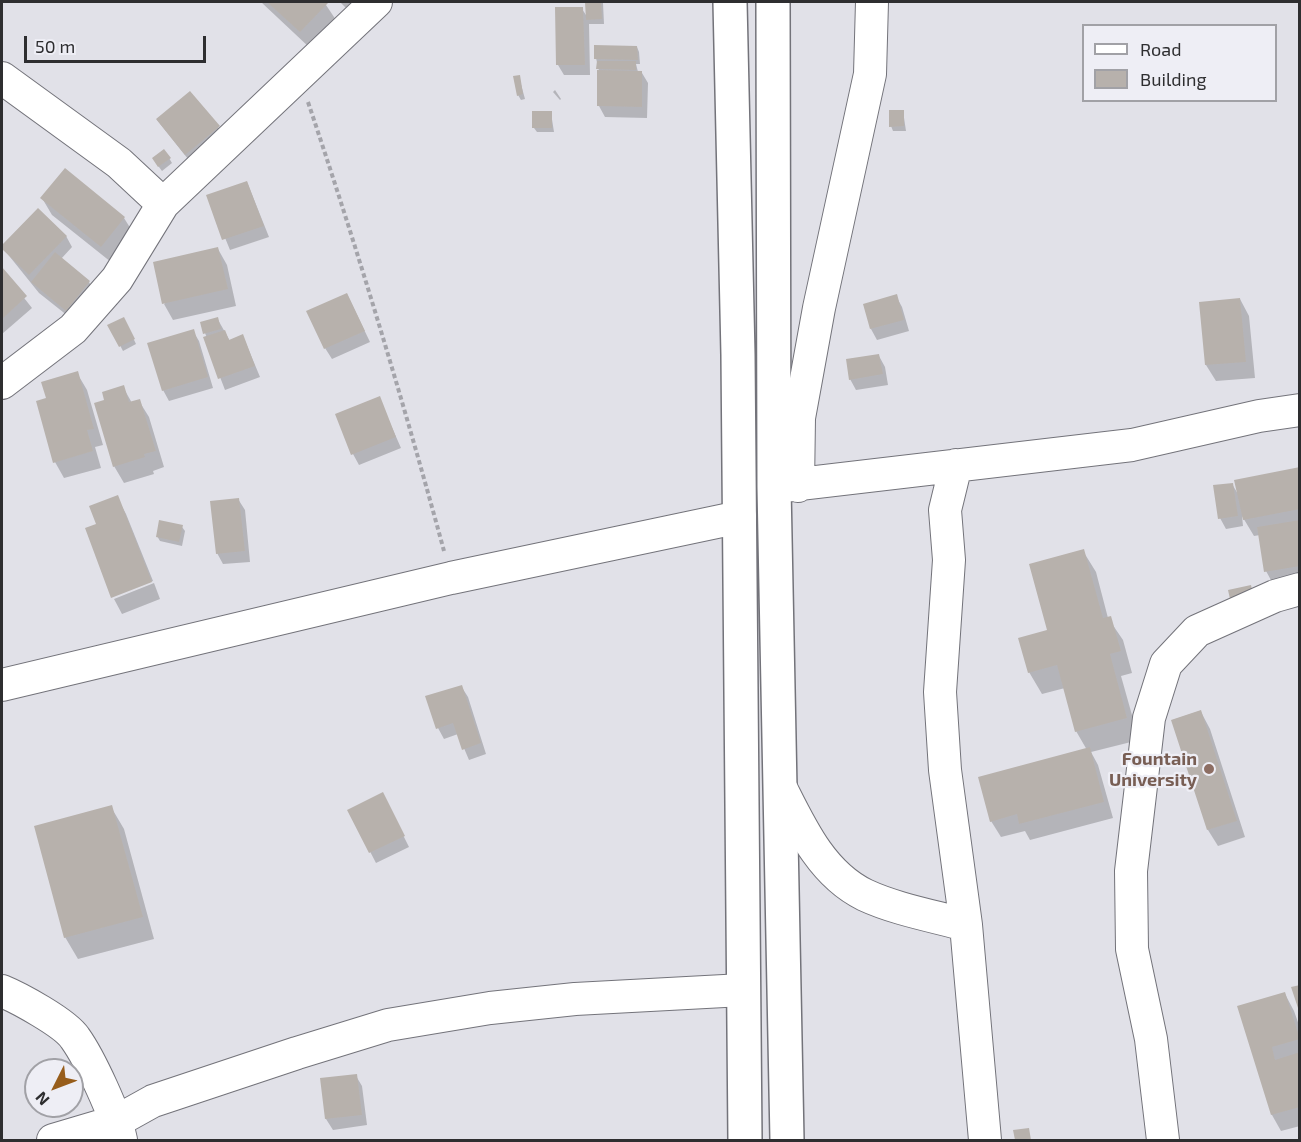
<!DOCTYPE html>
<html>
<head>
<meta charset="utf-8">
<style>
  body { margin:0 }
  #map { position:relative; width:1301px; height:1142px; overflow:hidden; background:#e1e1e8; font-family:"Exo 2",sans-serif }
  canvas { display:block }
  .frame { position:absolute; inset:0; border:3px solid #2e2e30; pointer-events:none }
  .legend { position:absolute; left:1082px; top:24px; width:195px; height:78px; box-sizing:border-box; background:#eeeef5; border:2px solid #a1a1a6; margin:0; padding:8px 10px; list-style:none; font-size:18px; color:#2e2e30 }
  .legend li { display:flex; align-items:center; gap:12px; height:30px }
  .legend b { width:30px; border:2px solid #a1a1a6 }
  .north { position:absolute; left:24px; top:1058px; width:60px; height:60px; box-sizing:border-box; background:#eeeef5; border:2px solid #a1a1a6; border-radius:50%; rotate:228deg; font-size:16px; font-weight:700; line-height:24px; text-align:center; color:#2e2e30 }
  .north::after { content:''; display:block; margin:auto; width:21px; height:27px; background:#975d1b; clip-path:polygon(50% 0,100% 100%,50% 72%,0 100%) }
  .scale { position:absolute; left:24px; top:36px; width:182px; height:27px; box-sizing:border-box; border:3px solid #2e2e30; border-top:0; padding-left:8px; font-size:18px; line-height:21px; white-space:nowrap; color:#2e2e30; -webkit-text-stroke:4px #eeeef5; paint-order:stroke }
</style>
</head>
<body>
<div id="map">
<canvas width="1301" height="1142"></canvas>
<div class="frame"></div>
<ul class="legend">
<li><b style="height:8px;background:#fff"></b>Road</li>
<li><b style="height:16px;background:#b7b1ac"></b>Building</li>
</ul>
<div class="north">N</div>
<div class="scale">50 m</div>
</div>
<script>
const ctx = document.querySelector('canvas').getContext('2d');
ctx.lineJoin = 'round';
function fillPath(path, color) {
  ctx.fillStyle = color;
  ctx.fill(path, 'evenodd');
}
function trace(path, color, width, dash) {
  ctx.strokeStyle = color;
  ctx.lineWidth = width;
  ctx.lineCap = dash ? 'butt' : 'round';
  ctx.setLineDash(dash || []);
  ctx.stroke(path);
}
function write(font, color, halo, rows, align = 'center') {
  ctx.font = font + ' "Exo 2",sans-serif';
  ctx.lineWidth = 4.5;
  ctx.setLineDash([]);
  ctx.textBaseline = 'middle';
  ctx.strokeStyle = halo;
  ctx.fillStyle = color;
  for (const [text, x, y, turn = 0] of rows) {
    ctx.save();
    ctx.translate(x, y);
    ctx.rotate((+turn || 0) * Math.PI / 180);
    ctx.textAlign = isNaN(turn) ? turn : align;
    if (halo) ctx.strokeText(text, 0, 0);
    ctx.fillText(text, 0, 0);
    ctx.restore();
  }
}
fillPath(new Path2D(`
  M 261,2 L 324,2 L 336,20 L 310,48 Z
  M 340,2 L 360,2 L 349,11 Z
  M 587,2 L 603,3 L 604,24 L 589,24 L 590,75 L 564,75 L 558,65 L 582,9 L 588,18 Z
  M 637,47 L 639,52 L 640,64 L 636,64 L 638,72 L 642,73 L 648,83 L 647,118 L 605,117 L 599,106 L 599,71 L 596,58 Z
  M 519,77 L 525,99 L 521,100 L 518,95 Z
  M 555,90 L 561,99 L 560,100 L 553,92 Z
  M 903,111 L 906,131 L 893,131 L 891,126 Z
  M 551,113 L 554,132 L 537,132 L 534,128 Z
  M 157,120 L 218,127 L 225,137 L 192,164 Z
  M 169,158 L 172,163 L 162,171 L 156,163 Z
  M 247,182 L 269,237 L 230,250 L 208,196 Z
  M 42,198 L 124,218 L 134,234 L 111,262 L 52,215 Z
  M 38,210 L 66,236 L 72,247 L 61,259 L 89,282 L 95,293 L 73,320 L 39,293 L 2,247 Z
  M 218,249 L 227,265 L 236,306 L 173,320 L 164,304 Z
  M 2,270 L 32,308 L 2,334 Z
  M 347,294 L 370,342 L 332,359 L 325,348 Z
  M 896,296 L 902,307 L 909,331 L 877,340 L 871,329 L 864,305 Z
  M 1240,299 L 1249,316 L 1255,378 L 1216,381 L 1206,365 Z
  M 217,318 L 230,341 L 243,336 L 260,377 L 225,390 L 205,338 L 207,338 L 205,333 Z
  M 126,323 L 136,344 L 123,351 L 110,326 Z
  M 193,331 L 199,341 L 213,388 L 169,401 L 163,390 Z
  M 879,356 L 885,367 L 888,385 L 856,390 L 850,379 Z
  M 77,373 L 87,390 L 103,445 L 95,447 L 101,468 L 64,478 L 55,462 L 47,399 Z
  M 123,387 L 132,403 L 139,401 L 149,417 L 164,467 L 153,471 L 154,474 L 124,483 L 114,466 L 106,401 Z
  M 379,398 L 401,448 L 359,465 L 353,454 Z
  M 1300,469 L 1300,578 L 1272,582 L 1266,571 L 1260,535 L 1254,536 L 1242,516 L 1243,526 L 1226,529 L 1220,518 L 1232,484 L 1238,494 Z
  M 117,497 L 126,514 L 153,581 L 113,596 L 98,525 Z
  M 238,499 L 245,510 L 250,562 L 223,564 L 217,553 Z
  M 182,527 L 185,531 L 182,546 L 160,541 L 157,536 Z
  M 1083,551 L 1096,572 L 1108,618 L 1123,640 L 1132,673 L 1121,676 L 1139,740 L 1091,752 L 1098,765 L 1113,818 L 1030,840 L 1025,831 L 1001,837 L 991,821 L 1087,750 L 1076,731 L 1065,688 L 1042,694 L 1029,672 Z
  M 154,583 L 160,599 L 122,614 L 114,599 Z
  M 461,686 L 468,697 L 486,754 L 469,760 L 458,734 L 444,739 L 438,728 Z
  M 1201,712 L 1210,729 L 1245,837 L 1218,846 L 1208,830 L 1173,721 Z
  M 388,805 L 409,847 L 376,863 L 349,811 Z
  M 111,807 L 124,829 L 154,939 L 78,959 L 65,937 Z
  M 1285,994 L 1294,1011 L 1300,1028 L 1300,1126 L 1281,1131 L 1272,1115 L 1239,1008 Z
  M 356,1076 L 362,1086 L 367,1125 L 333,1130 L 326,1119 L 322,1079 Z`), '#0003');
fillPath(new Path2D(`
  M 267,2 L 326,2 L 328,3 L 300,32 Z
  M 585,2 L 601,2 L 602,19 L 586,20 Z
  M 555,7 L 583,7 L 585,65 L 556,65 Z
  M 594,45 L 637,46 L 638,60 L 594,59 Z
  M 597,61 L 636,61 L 636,70 L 596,69 Z
  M 597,70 L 642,71 L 642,107 L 597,106 Z
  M 520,75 L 523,94 L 517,96 L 513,76 Z
  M 190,91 L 220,126 L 185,155 L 156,119 Z
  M 889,110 L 904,110 L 904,126 L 889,127 Z
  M 532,111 L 552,111 L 552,128 L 532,128 Z
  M 164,149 L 171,158 L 158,167 L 152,158 Z
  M 65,168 L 125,217 L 101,247 L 40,198 Z
  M 247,181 L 264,226 L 222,240 L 206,195 Z
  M 38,208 L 67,236 L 29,275 L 2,249 L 2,245 Z
  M 218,247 L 228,289 L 162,304 L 153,262 Z
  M 55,252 L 90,281 L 66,311 L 31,282 Z
  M 2,267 L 27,296 L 2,319 Z
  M 347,293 L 365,331 L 324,349 L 306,311 Z
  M 897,294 L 904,320 L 870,329 L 863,304 Z
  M 1240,298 L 1246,362 L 1205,365 L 1199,302 Z
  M 124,317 L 135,339 L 119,347 L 107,325 Z
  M 218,317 L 221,329 L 203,334 L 200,322 Z
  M 194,329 L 208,377 L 162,391 L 147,343 Z
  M 225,330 L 229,340 L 243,334 L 255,366 L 218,379 L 203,337 Z
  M 879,354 L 883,374 L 849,380 L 846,359 Z
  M 78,371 L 94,429 L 87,430 L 93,451 L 53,463 L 36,401 L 46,398 L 41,382 Z
  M 124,385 L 129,402 L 140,399 L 156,451 L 144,454 L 145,457 L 113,467 L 94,403 L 104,400 L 102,392 Z
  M 380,396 L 396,437 L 351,455 L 335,414 Z
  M 1300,467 L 1300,509 L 1243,520 L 1234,480 Z
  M 1233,483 L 1238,516 L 1218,519 L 1213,485 Z
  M 118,495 L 152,582 L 111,598 L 85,528 L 96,524 L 89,506 Z
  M 239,498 L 245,551 L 216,554 L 210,501 Z
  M 159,520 L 183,525 L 179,542 L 156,537 Z
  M 1300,520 L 1300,566 L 1264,572 L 1257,527 Z
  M 1084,549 L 1103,618 L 1111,616 L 1121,651 L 1110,654 L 1127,718 L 1075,732 L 1057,665 L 1028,673 L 1018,638 L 1047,630 L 1029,564 Z
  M 1251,585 L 1253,594 L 1230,599 L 1228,590 Z
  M 462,685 L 481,743 L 462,750 L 453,723 L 436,729 L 425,696 Z
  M 1201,710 L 1237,821 L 1207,830 L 1171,720 Z
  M 1090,747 L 1104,802 L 1019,824 L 1017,814 L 990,822 L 978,777 Z
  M 383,792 L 405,836 L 369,853 L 347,810 Z
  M 112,805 L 143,917 L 64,938 L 34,826 Z
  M 1300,985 L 1300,1011 L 1299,1011 L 1291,987 Z
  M 1285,992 L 1300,1039 L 1272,1047 L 1275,1060 L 1300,1052 L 1300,1107 L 1271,1115 L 1237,1006 Z
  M 357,1074 L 362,1115 L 325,1119 L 320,1078 Z
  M 1029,1128 L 1031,1140 L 1015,1140 L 1013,1130 Z`), '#b7b1ac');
const minor = new Path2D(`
  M 2,78 L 119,163 L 163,204 L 376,2
  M 2,383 L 73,329 L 117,279 L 163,204
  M 956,465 L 945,510 L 949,560 L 940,692 L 945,770 L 966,925 L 985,1140
  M 798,486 L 799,418 L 819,308 L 870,74 L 872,2
  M 774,487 L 1132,445 L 1259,416 L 1300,410
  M 2,685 L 451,578 L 740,517
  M 781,788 C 801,828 822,874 865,895 C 895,909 933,916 966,925
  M 2,991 C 19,998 65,1023 75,1038 C 90,1059 116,1115 121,1140
  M 53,1140 L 117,1121 L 153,1101 L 297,1053 L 388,1025 L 490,1008 L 575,999 L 743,990
  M 1163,1140 L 1151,1039 L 1132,949 L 1131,871 L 1149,718 L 1166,664 L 1197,631 L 1275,596 L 1300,589`);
const highway = new Path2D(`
  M 730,2 L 738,355 L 745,1140
  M 773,2 L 774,487 L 787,1140`);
trace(minor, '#73737a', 34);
trace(highway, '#73737a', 36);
trace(new Path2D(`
  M 308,102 C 358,251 403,400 444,551`), '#a4a4aa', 4, [4.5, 3]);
trace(minor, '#fff', 32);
trace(highway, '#fff', 33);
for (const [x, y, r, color] of [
  [1209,769,6,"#8d6e63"]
]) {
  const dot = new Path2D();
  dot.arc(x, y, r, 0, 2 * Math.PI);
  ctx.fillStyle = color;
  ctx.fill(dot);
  trace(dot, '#eeeef5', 2);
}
write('bold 18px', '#785e54', '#eeeef5', [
  ["Fountain",1197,759],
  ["University",1197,780]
], 'right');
</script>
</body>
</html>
